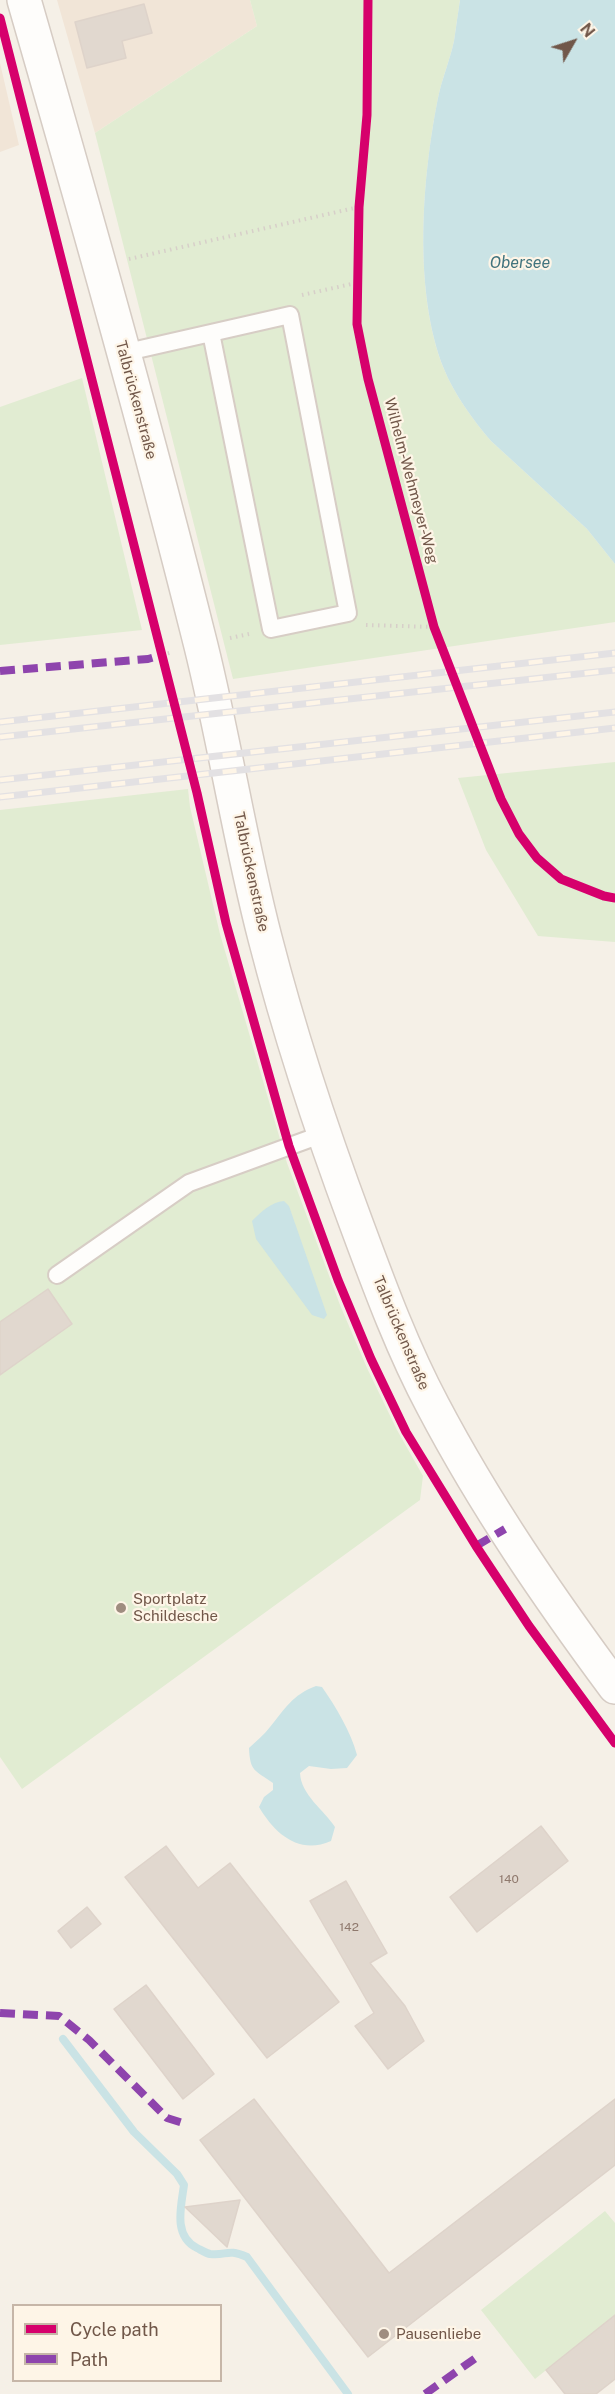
<!DOCTYPE html>
<html>
<head>
<meta charset="utf-8">
<style>
  body { margin:0 }
  #map { position:relative; width:615px; height:2394px; overflow:hidden; background:#f5f0e7; font-family:"Public Sans",sans-serif }
  canvas { display:block }
  .legend { position:absolute; left:12px; top:2304px; width:210px; height:78px; box-sizing:border-box; background:#fef5e7; border:2px solid #c6b6a8; margin:0; padding:8px 10px; list-style:none; font-size:18px; color:#715749 }
  .legend li { display:flex; align-items:center; gap:12px; height:30px }
  .legend b { width:30px; border:2px solid #c6b6a8 }
  .north { position:absolute; left:543px; top:12px; width:60px; height:60px; -webkit-text-stroke:4px #fef5e7; paint-order:stroke; rotate:51deg; font-size:16px; font-weight:700; line-height:24px; text-align:center; color:#715749 }
  .north::after { content:''; display:block; margin:auto; width:21px; height:27px; background:#715749; clip-path:polygon(50% 0,100% 100%,50% 72%,0 100%) }
</style>
</head>
<body>
<div id="map">
<canvas width="615" height="2394"></canvas>
<ul class="legend">
<li><b style="height:8px;background:#d6006c"></b>Cycle path</li>
<li><b style="height:8px;background:#8e44ad"></b>Path</li>
</ul>
<div class="north">N</div>
</div>
<script>
const ctx = document.querySelector('canvas').getContext('2d');
ctx.lineJoin = 'round';
function fillPath(path, color) {
  ctx.fillStyle = color;
  ctx.fill(path, 'evenodd');
}
function trace(path, color, width, dash) {
  ctx.strokeStyle = color;
  ctx.lineWidth = width;
  ctx.lineCap = dash ? 'butt' : 'round';
  ctx.setLineDash(dash || []);
  ctx.stroke(path);
}
function write(font, color, halo, rows, align = 'center') {
  ctx.font = font + ' "Public Sans",sans-serif';
  ctx.lineWidth = 4.5;
  ctx.setLineDash([]);
  ctx.textBaseline = 'middle';
  ctx.strokeStyle = halo;
  ctx.fillStyle = color;
  for (const [text, x, y, turn = 0] of rows) {
    ctx.save();
    ctx.translate(x, y);
    ctx.rotate((+turn || 0) * Math.PI / 180);
    ctx.textAlign = isNaN(turn) ? turn : align;
    if (halo) ctx.strokeText(text, 0, 0);
    ctx.fillText(text, 0, 0);
    ctx.restore();
  }
}
fillPath(new Path2D(`
  M 57,0 L 250,0 L 257,26 L 95,133 Z
  M 0,63 L 19,145 L 0,152 Z`), '#f1e5d7');
fillPath(new Path2D(`
  M 250,0 L 460,0 C 458,13 456,27 454,41 C 450,60 442,78 438,98 C 422,178 413,292 444,369 C 454,394 473,420 491,441 L 587,529 L 615,564 L 615,622 L 233,679 L 95,133 L 257,26 Z
  M 82,378 L 142,630 L 0,645 L 0,407 Z
  M 615,762 L 615,942 L 538,936 L 486,850 L 458,778 Z
  M 188,789 L 190,807 L 220,934 L 287,1163 L 340,1305 L 367,1368 L 397,1430 L 423,1476 L 420,1500 L 22,1789 L 0,1757 L 0,810 Z
  M 605,2211 L 615,2223 L 615,2315 L 535,2379 L 481,2310 Z`), '#e1ecd2');
fillPath(new Path2D(`
  M 460,0 L 615,0 L 615,564 L 587,529 L 491,441 C 473,420 454,394 444,369 C 413,291 422,178 438,98 C 442,78 450,60 454,41 C 456,27 458,13 460,0 Z
  M 284,1201 L 289,1206 L 327,1315 L 324,1319 L 312,1315 L 256,1239 L 252,1221 C 261,1212 271,1202 284,1201 Z
  M 316,1686 L 322,1687 C 336,1707 351,1732 357,1755 L 347,1768 L 331,1769 L 309,1766 L 300,1773 C 301,1795 324,1810 335,1827 L 331,1841 C 299,1855 275,1834 259,1807 L 264,1797 L 273,1790 L 273,1783 C 255,1770 250,1772 249,1748 C 256,1741 264,1735 270,1727 C 285,1709 292,1695 316,1686 Z`), '#cae3e5');
trace(new Path2D(`
  M 63,2039 L 134,2132 L 177,2174 L 184,2185 C 181,2207 173,2236 197,2248 C 201,2250 206,2253 210,2254 C 227,2256 227,2248 247,2257 L 348,2394`), '#cae3e5', 8);
const building = new Path2D(`
  M 144,4 L 152,33 L 122,41 L 126,58 L 87,68 L 75,22 Z
  M 48,1289 L 72,1324 L 0,1375 L 0,1322 Z
  M 541,1826 L 568,1861 L 477,1932 L 450,1897 Z
  M 166,1846 L 198,1888 L 230,1863 L 339,2002 L 267,2058 L 125,1877 Z
  M 346,1881 L 387,1953 L 370,1963 L 405,2006 L 424,2041 L 388,2069 L 355,2026 L 374,2013 L 310,1901 Z
  M 87,1907 L 101,1924 L 71,1948 L 58,1931 Z
  M 146,1985 L 214,2074 L 183,2099 L 114,2009 Z
  M 254,2099 L 389,2273 L 615,2099 L 615,2165 L 368,2357 L 200,2140 Z
  M 240,2200 L 227,2247 L 185,2207 Z
  M 615,2315 L 615,2379 L 596,2394 L 565,2394 L 546,2370 Z`);
fillPath(building, '#e1d8cf');
trace(building, '#ded3ca', 1.5);
const lane = new Path2D(`
  M 123,353 L 290,315 L 348,613 L 271,629 L 211,333
  M 57,1275 L 189,1183 L 323,1134`);
const secondary = new Path2D(`
  M 24,0 C 86,215 147,430 201,646 C 225,743 240,842 265,938 C 290,1035 321,1129 356,1223 C 379,1285 402,1348 433,1406 C 485,1505 549,1598 615,1687`);
trace(lane, '#d7cdc5', 20);
trace(secondary, '#d6ccc4', 36);
trace(new Path2D(`
  M 368,0 L 367,115 L 359,207 L 357,324 L 368,379 L 434,627 L 501,799 L 519,834 L 537,858 L 561,879 L 604,896 L 615,898
  M 129,259 L 359,207
  M 302,295 L 356,283
  M 366,625 L 434,627
  M 230,638 L 249,634
  M 162,655 L 173,652`), '#d7cfc9', 4, [1.5, 4.5]);
trace(lane, '#fefdfb', 16);
trace(secondary, '#fefdfb', 33);
const rail = new Path2D(`
  M 0,722 L 615,653
  M 0,737 L 615,670
  M 0,780 L 615,712
  M 0,797 L 615,728`);
trace(rail, '#e3e1e3', 7);
trace(rail, '#fef5e7', 4.5, [14]);
trace(new Path2D(`
  M 0,671 L 148,659 L 162,655
  M 476,1546 L 505,1529
  M 0,2013 L 59,2016 L 89,2040 L 167,2118 L 183,2123
  M 425,2394 L 477,2357`), '#8e44ad', 8, [15, 8]);
trace(new Path2D(`
  M 368,0 L 367,115 L 359,207 L 357,324 L 368,379 L 434,627 L 501,799 L 519,834 L 537,858 L 561,879 L 604,896 L 615,898
  M 0,18 L 197,793 L 226,923 L 289,1146 L 338,1280 L 371,1359 L 406,1432 L 476,1546 L 529,1626 L 615,1743`), '#d6006c', 9);
for (const [x, y, r, color] of [
  [121,1608,6,"#9f8d80"],
  [384,2334,6,"#9f8d80"]
]) {
  const dot = new Path2D();
  dot.arc(x, y, r, 0, 2 * Math.PI);
  ctx.fillStyle = color;
  ctx.fill(dot);
  trace(dot, '#fef5e7', 2);
}
write('12px', '#8f796d', null, [
  ["140",509,1879],
  ["142",349,1927]
]);
write('15px', '#715749', '#fef5e7', [
  ["Talbrückenstraße",136,400,75],
  ["Wilhelm-Wehmeyer-Weg",411,481,75],
  ["Talbrückenstraße",251,872,78],
  ["Talbrückenstraße",401,1333,67]
]);
write('15px', '#715749', '#fef5e7', [
  ["Sportplatz",133,1599],
  ["Schildesche",133,1616],
  ["Pausenliebe",396,2334]
], 'left');
write('italic 16px', '#41747e', '#fef5e7', [
  ["Obersee",520,263]
]);
</script>
</body>
</html>
